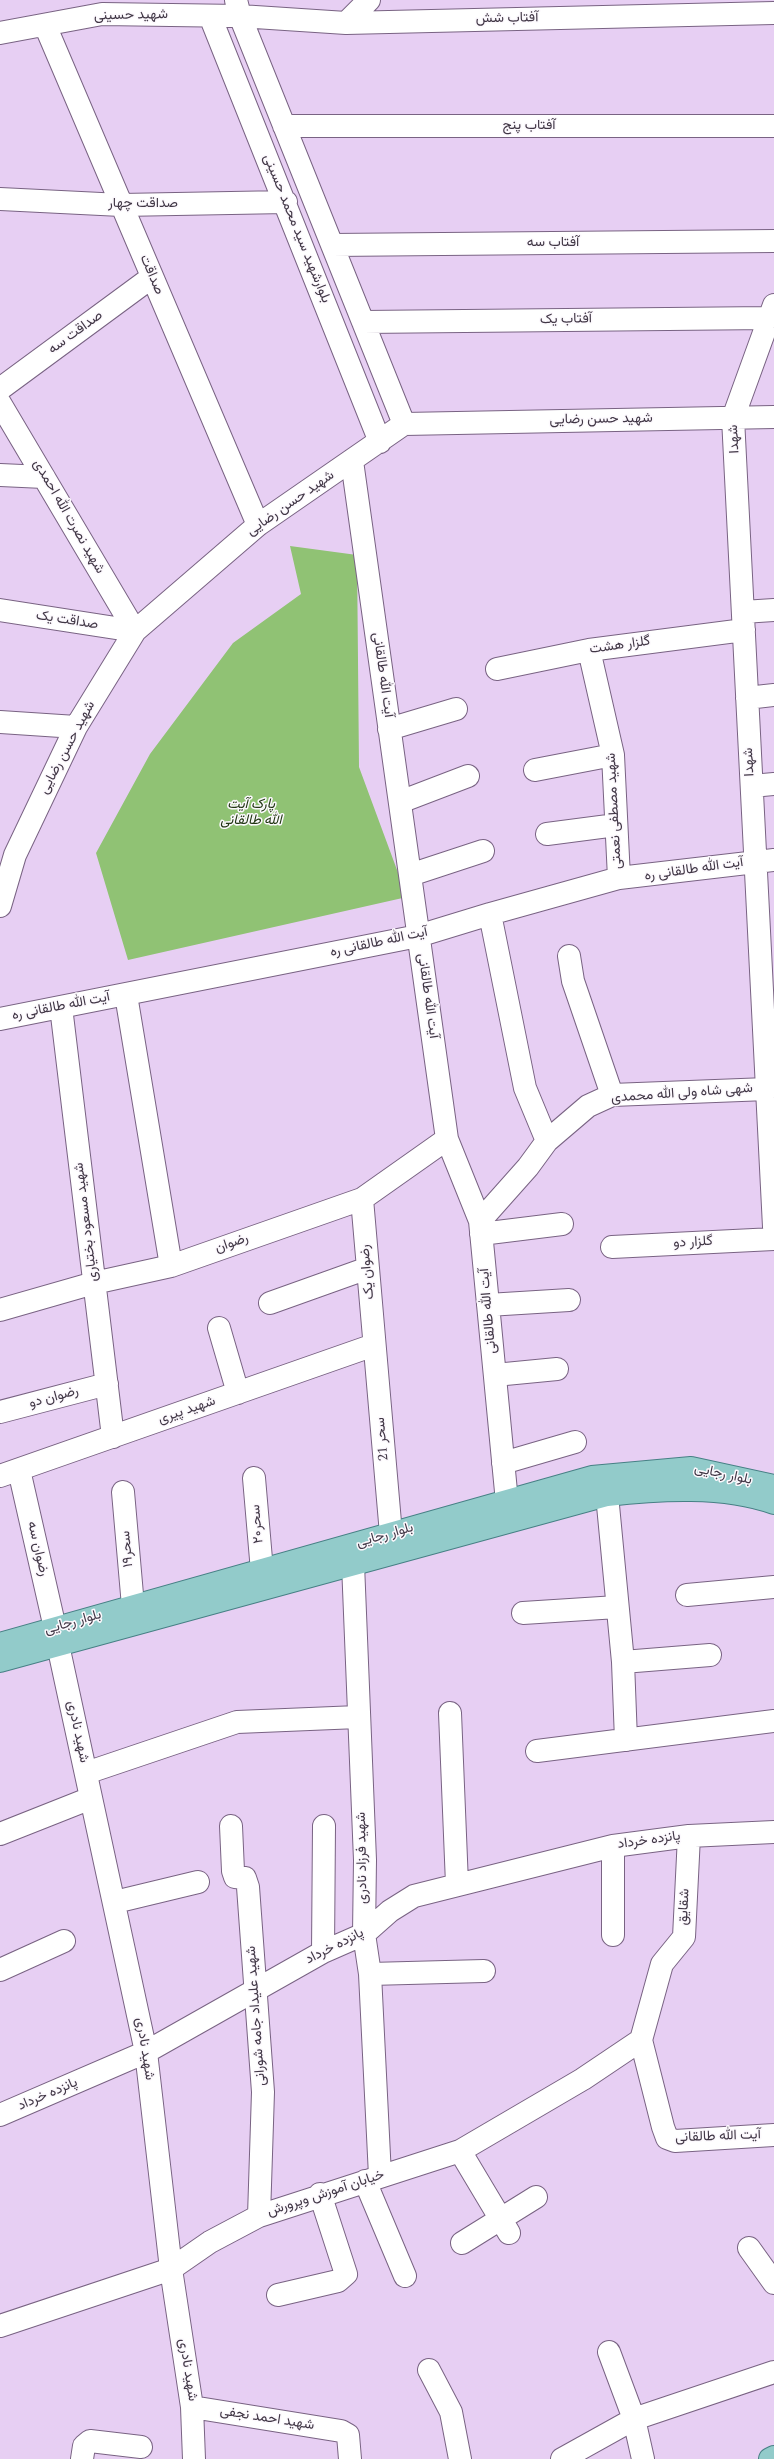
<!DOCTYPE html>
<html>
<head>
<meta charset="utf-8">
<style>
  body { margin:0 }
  canvas { display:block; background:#e7cff3 }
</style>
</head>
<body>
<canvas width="774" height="2459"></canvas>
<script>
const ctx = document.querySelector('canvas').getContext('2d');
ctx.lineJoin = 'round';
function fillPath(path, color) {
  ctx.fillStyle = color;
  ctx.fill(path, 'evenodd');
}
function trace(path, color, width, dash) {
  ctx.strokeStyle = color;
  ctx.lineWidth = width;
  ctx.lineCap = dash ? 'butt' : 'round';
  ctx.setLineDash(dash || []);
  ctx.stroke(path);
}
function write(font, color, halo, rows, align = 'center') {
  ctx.font = font + ' Spectral,Vazirmatn,serif';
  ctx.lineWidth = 3;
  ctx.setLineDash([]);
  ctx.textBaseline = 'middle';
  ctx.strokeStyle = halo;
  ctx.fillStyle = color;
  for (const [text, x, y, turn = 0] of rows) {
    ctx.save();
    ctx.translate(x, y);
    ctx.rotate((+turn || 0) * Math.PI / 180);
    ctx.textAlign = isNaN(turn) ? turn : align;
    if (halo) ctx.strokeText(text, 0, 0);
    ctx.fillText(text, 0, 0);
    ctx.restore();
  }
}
fillPath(new Path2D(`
  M 290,546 L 357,555 L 359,767 L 407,897 L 128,960 L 96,853 L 150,754 L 233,643 L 301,594 Z`), '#90c274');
const minor = new Path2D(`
  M 236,0 L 240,16 L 404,424
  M 210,16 L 380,442
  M 346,23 L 369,0
  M 45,25 L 258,525
  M 0,33 L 102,14 L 240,16 L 346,23 L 774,13
  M 284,126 L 774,126
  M 0,199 L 121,205 L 286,202
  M 332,245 L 774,241
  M 774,305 L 733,418 L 774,1227
  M 363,322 L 769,318
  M 0,389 L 152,277
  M 0,403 L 135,631
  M 352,461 L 447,1139 L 480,1221 L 507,1502
  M 0,475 L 44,477
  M 0,610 L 135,631
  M 743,612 L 774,610
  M 589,650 L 613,755 L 619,878
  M 497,669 L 589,650 L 744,630
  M 747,698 L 774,695
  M 0,722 L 76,727
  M 389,729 L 456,709
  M 535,770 L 613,755
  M 752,786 L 774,784
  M 400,802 L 468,776
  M 547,834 L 616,825
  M 410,875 L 483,851
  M 0,906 L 15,855 L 76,727 L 135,631 L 258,525 L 404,424 L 774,417
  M 490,914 L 525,1088 L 547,1141
  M 569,956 L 573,981 L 612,1095
  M 126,995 L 171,1266
  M 61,1007 L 113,1437
  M 0,1019 L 418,936 L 490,914 L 619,878 L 774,860
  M 362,1199 L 391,1534
  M 480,1221 L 528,1167 L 547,1141 L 588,1106 L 612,1095 L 767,1089
  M 481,1234 L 562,1224
  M 612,1247 L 774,1239
  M 270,1303 L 368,1268
  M 488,1305 L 569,1300
  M 0,1310 L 94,1283 L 171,1266 L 362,1199 L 447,1139
  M 219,1328 L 238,1393
  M 495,1375 L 557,1369
  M 0,1412 L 107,1384
  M 503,1463 L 575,1442
  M 19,1470 L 55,1628
  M 0,1476 L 374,1345
  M 254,1478 L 262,1571
  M 123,1492 L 133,1606
  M 607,1495 L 623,1662 L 626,1740
  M 353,1564 L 365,1860 L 364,1934 L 370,1974 L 380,2176
  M 687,1595 L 774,1587
  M 523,1613 L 617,1607
  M 58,1645 L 146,2052 L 171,2269 L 192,2407 L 194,2459
  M 623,1662 L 710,1655
  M 450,1713 L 457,1884
  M 537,1751 L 774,1721
  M 86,1773 L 237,1722 L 358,1717
  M 231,1826 L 233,1871 L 235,1877 L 245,1878 L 248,1887 L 263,2092 L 259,2216
  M 0,1834 L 91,1798
  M 689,1836 L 684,1937 L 662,1964 L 641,2040 L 663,2127 L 667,2138 L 675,2141 L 774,2135
  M 115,1902 L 198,1882
  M 613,1935 L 613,1846
  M 323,1952 L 324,1826
  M 0,1970 L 64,1941
  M 370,1974 L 484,1971
  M 0,2115 L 146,2052 L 323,1952 L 364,1934 L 390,1911 L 414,1896 L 613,1846 L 689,1836 L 774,1832
  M 460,2151 L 509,2233
  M 365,2181 L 405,2276
  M 462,2243 L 536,2197
  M 749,2248 L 774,2283
  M 278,2295 L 338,2281 L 346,2274 L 320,2194
  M 0,2326 L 171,2269 L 210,2242 L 259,2216 L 460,2151 L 583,2079 L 641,2040
  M 609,2352 L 634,2419 L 643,2459
  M 429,2370 L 451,2412 L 460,2459
  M 192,2407 L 341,2431 L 348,2435 L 350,2459
  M 82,2459 L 84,2446 L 90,2441 L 141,2447
  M 562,2459 L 634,2419 L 774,2372`);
const major = new Path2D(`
  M 0,1644 L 592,1477 L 691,1468 L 774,1486
  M 0,1661 L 607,1495 C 659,1489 724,1485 774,1503
  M 770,2459 L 774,2457`);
trace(minor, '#796383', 24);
trace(major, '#478085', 24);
trace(minor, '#fff', 22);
trace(major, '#92cbca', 22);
write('14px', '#413746', '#fcf9fd', [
  ["شهید حسینی",131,16,-1],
  ["آفتاب شش",507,19,-1],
  ["آفتاب پنج",529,126],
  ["صداقت چهار",143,204],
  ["بلوارشهید سید محمد حسینی",296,229,68],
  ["آفتاب سه",553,243],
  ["صداقت",151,275,67],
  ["آفتاب یک",566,320,-1],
  ["صداقت سه",76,333,-36],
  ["شهید حسن رضایی",601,420,-1],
  ["شهدا",735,439,-93],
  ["شهید حسن رضایی",291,504,-35],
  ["شهید نصرت الله احمدی",68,517,60],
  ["صداقت یک",67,621,9],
  ["گلزار هشت",620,646,-8],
  ["آیت الله طالقانی",382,675,82],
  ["شهید حسن رضایی",68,748,-62],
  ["شهدا",750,762,-93],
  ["شهید مصطفی نعمتی",615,811,-93],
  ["آیت الله طالقانی ره",694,870,-8],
  ["آیت الله طالقانی ره",379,943,-12],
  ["آیت الله طالقانی",427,996,82],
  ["آیت الله طالقانی ره",61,1007,-11],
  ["شهی شاه ولی الله محمدی",682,1094,-4],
  ["شهید مسعود بختیاری",87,1222,-97],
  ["گلزار دو",693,1243,-3],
  ["رضوان",232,1244,-19],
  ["رضوان یک",368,1272,-95],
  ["آیت الله طالقانی",489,1311,-95],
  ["رضوان دو",54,1398,-15],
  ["شهید پیری",187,1411,-19],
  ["سحر 21",383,1439,-95],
  ["بلوار رجایی",723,1475,12],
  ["سحر۲۰",258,1524,-95],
  ["بلوار رجایی",385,1536,-16],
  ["رضوان سه",37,1549,77],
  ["سحر۱۹",128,1549,-95],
  ["بلوار رجایی",73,1623,-16],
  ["شهید نادری",77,1732,78],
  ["پانزده خرداد",649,1841,-8],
  ["شهید فرزاد نادری",363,1858,-91],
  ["شقایق",685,1907,-87],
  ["پانزده خرداد",335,1947,-27],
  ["شهید علیداد جامه شورانی",257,2016,-94],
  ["شهید نادری",144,2049,81],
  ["پانزده خرداد",48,2095,-23],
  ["آیت الله طالقانی",718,2137,-2],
  ["خیابان آموزش وپرورش",326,2194,-18],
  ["شهید نادری",187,2370,81],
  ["شهید احمد نجفی",267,2419,9]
]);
write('italic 14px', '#213613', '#fcf9fd', [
  ["پارک آیت",251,805],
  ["الله طالقانی",251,821]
]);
</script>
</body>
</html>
